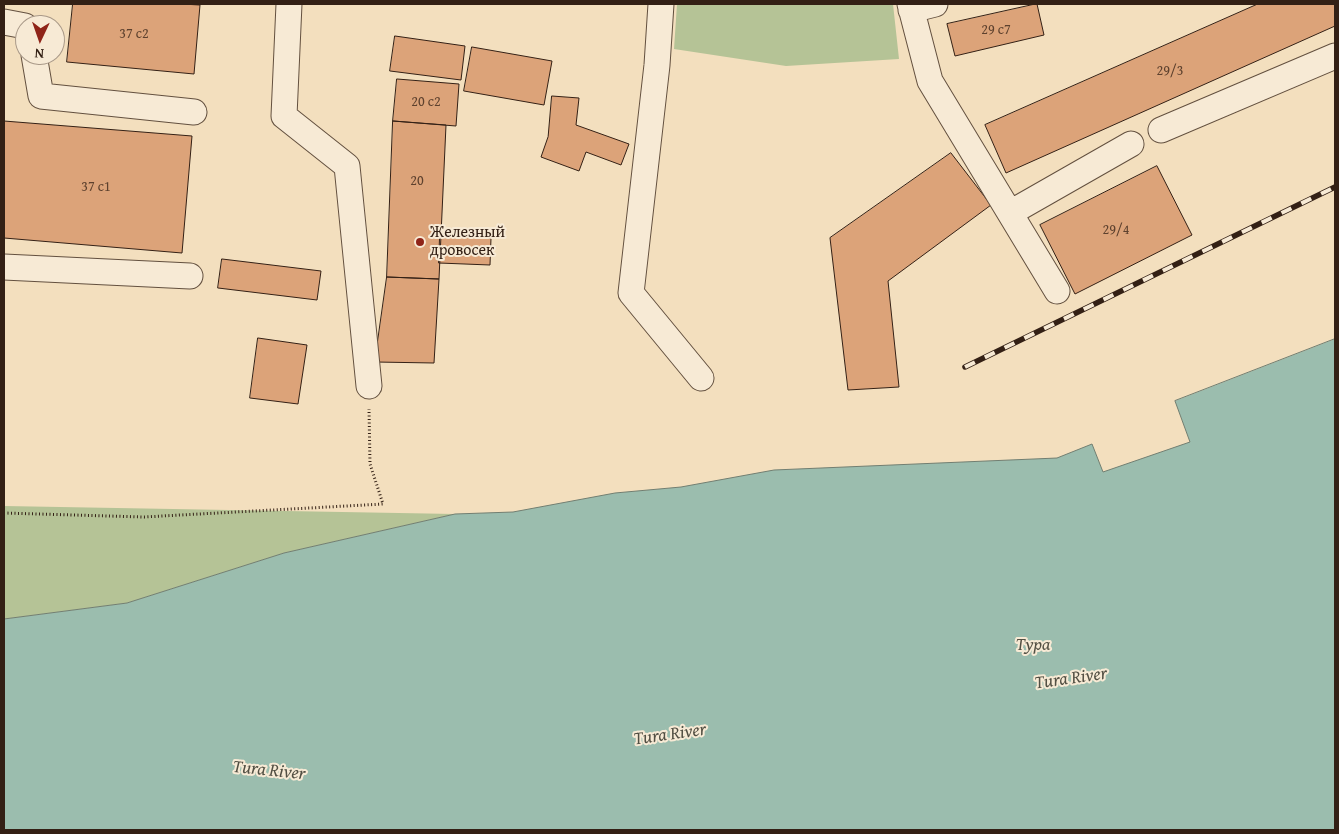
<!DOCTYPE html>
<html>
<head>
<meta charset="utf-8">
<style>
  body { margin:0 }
  #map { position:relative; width:1339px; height:834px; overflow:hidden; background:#f3dfbe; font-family:"Gentium Book Plus",serif }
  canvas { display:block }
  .frame { position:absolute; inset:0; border:5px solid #332015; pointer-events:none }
  .north { position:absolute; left:15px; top:15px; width:50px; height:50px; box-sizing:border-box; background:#f7ead5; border:1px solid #a99988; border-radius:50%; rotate:183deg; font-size:14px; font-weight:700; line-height:20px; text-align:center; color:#332015 }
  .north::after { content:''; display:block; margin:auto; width:18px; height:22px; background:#8f2418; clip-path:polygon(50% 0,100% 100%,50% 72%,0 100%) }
</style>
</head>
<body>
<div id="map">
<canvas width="1339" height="834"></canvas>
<div class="frame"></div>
<div class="north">N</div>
</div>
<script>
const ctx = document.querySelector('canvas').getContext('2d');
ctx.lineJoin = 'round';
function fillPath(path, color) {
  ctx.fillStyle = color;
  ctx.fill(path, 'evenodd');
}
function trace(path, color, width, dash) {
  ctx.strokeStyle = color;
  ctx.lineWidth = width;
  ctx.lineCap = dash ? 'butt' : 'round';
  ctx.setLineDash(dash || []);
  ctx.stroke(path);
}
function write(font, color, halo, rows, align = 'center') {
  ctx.font = font + ' "Gentium Book Plus",serif';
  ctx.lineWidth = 4;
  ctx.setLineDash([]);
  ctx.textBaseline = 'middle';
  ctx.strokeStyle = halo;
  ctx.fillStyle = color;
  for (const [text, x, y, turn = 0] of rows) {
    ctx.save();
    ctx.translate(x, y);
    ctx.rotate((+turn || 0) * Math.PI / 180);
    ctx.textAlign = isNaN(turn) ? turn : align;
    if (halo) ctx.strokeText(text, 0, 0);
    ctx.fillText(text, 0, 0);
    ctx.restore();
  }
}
fillPath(new Path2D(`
  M 677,4 L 893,4 L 899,59 L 786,66 L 674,49 Z
  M 4,506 L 455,514 L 284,553 L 127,603 L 4,619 Z`), '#b5c396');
const water = new Path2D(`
  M 1335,339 L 1335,830 L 4,830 L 4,619 L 127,603 L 284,553 L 455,514 L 513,512 L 615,493 L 681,487 L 774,470 L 1057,458 L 1092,444 L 1103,472 L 1190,442 L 1175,401 Z`);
fillPath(water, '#9bbdae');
trace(water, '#717e71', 1);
const building = new Path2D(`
  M 73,4 L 182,4 L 200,5 L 194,74 L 67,62 Z
  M 1037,4 L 1044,35 L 955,56 L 947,24 Z
  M 1258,4 L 1335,4 L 1335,26 L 1006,173 L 985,125 Z
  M 395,36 L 465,46 L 461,80 L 390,71 Z
  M 472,47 L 552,61 L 544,105 L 464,91 Z
  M 397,79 L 459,84 L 456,126 L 393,121 Z
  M 552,96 L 579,98 L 576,125 L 629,144 L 621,165 L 586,152 L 579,171 L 541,157 L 548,137 Z
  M 4,121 L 192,136 L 182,253 L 4,238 Z
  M 393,121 L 446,125 L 439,279 L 387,277 Z
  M 951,153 L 991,205 L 888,281 L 899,387 L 848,390 L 830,238 Z
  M 1157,166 L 1192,235 L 1075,294 L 1040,225 Z
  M 440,236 L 491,238 L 490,265 L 439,263 Z
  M 222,259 L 321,271 L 317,300 L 218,288 Z
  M 387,277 L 439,279 L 434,363 L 375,362 Z
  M 258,338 L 307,345 L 298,404 L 250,398 Z`);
fillPath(building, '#dca379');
trace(building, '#332015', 1);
const minor = new Path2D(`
  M 289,4 L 284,116 L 347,166 L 369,386
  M 661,4 L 657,65 L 631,293 L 701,378
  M 910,4 L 930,81 L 1057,291
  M 911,10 L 935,4
  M 4,22 L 25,26
  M 34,55 L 41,96 L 194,112
  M 1161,130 L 1335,56
  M 1010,213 L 1131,144
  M 4,267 L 190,276`);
trace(minor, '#63503f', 27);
trace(new Path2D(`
  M 4,513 L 144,517 L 383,504 L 370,464 L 369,409`), '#332015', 3, [1, 2.5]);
trace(minor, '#f7ead5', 25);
const rail = new Path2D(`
  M 965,367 L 1335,187`);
trace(rail, '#332015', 5.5);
trace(rail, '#f7ead5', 4, [11]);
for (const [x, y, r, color] of [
  [420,242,5,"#8f2418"]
]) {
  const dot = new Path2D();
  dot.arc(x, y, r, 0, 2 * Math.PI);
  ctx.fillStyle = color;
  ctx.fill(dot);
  trace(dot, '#f7ead5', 2);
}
write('14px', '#5d412e', null, [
  ["29 с7",996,30],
  ["37 с2",134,34],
  ["29/3",1170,71],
  ["20 с2",426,102],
  ["20",417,181],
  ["37 с1",96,187],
  ["29/4",1116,230]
]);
write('16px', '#332015', '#f7ead5', [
  ["Железный",430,233],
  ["дровосек",430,251]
], 'left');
write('italic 18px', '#524f43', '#f7ead5', [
  ["Тура",1033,645],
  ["Tura River",1071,679,-8],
  ["Tura River",670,735,-8],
  ["Tura River",269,771,6]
]);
</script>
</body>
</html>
